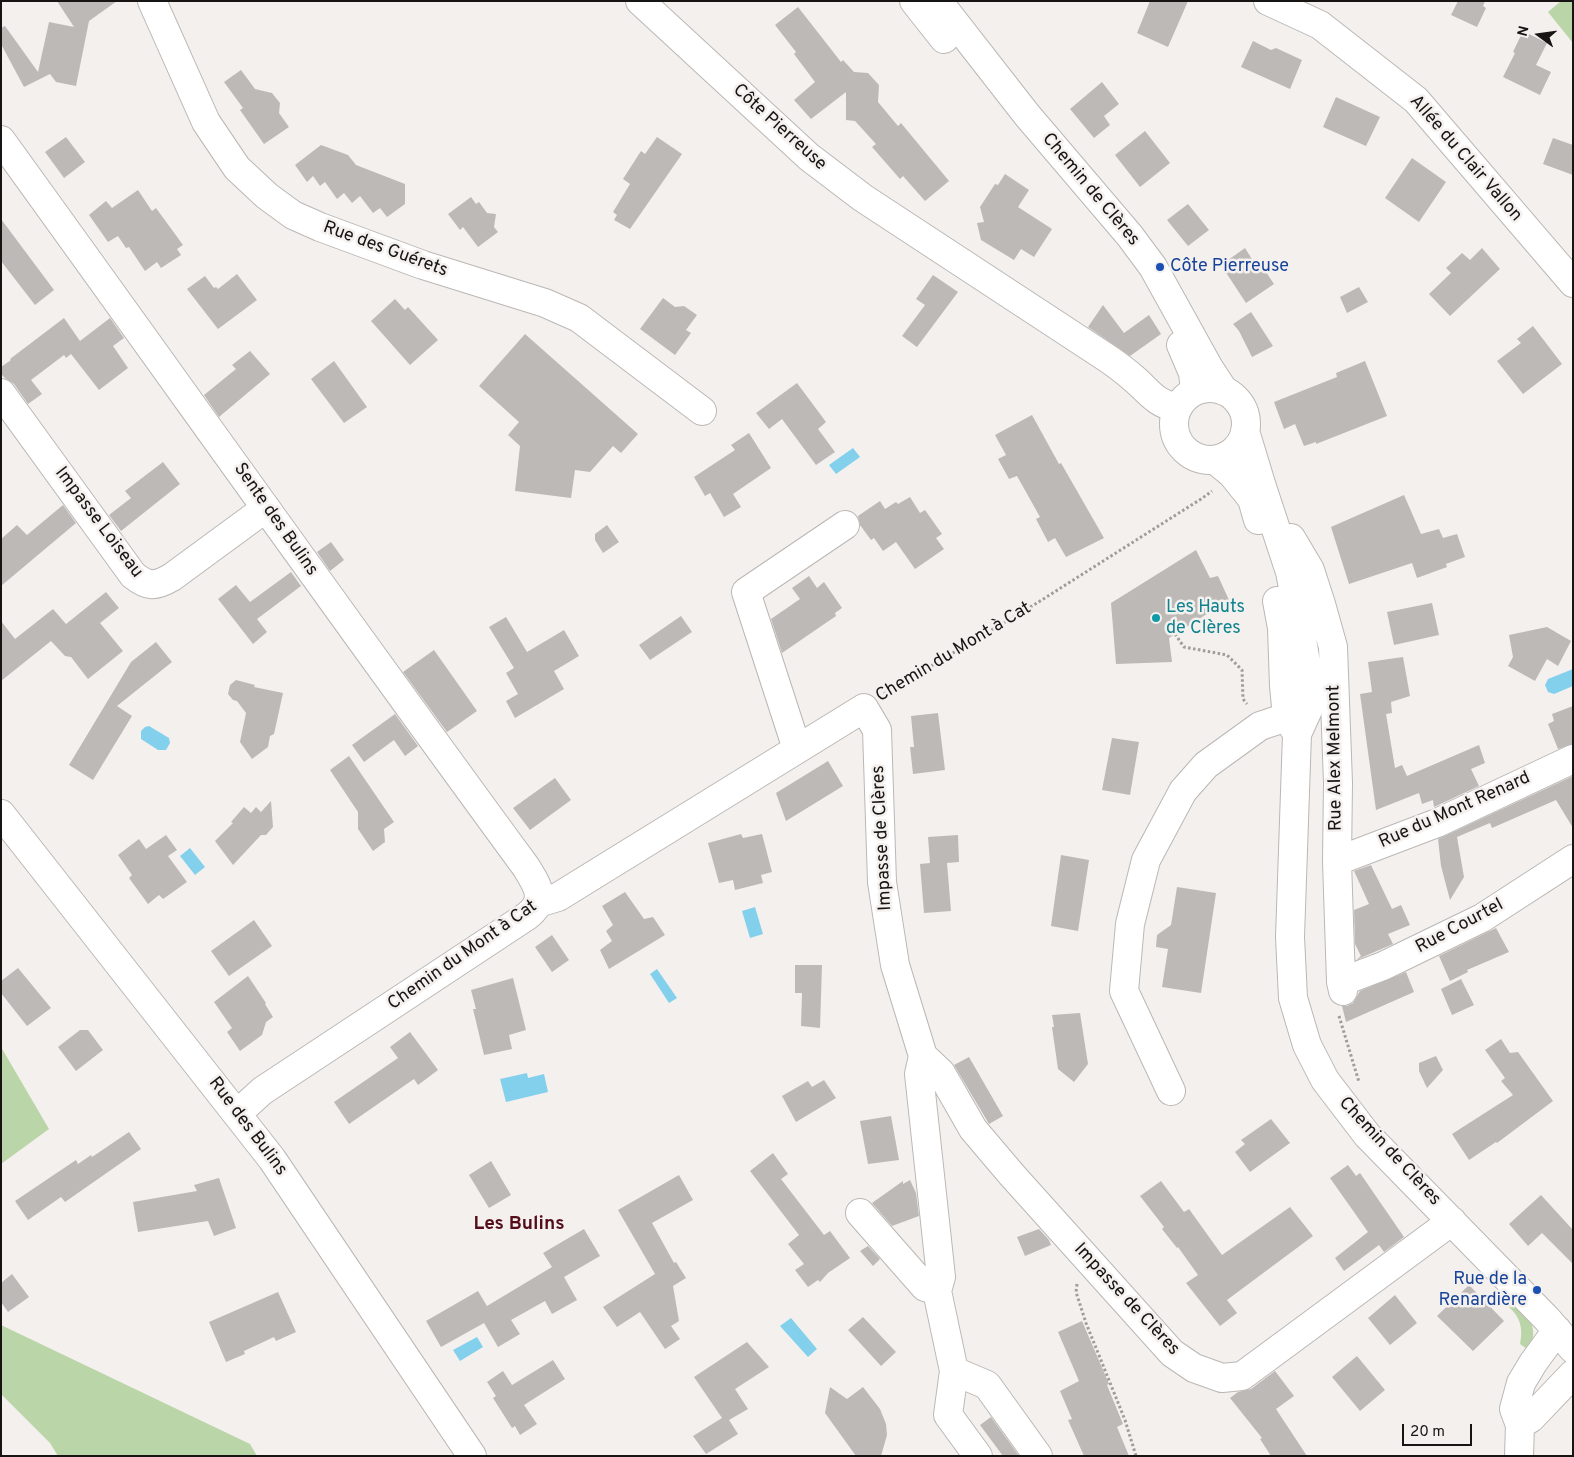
<!DOCTYPE html>
<html>
<head>
<meta charset="utf-8">
<style>
  body { margin:0 }
  #map { position:relative; width:1574px; height:1457px; overflow:hidden; background:#f4f0ee; font-family:Overpass,sans-serif }
  canvas { display:block }
  .frame { position:absolute; inset:0; border:2px solid #161514; pointer-events:none }
  .north { position:absolute; left:1514px; top:10px; width:50px; height:50px; -webkit-text-stroke:4px #f4f0ee; paint-order:stroke; rotate:284deg; font-size:14px; font-weight:700; line-height:20px; text-align:center; color:#161514 }
  .north::after { content:''; display:block; margin:auto; width:18px; height:22px; background:#161514; clip-path:polygon(50% 0,100% 100%,50% 72%,0 100%) }
  .scale { position:absolute; left:1402px; top:1424px; width:70px; height:22px; box-sizing:border-box; border:2px solid #161514; border-top:0; padding-left:6px; font-size:15px; line-height:18px; white-space:nowrap; color:#161514; -webkit-text-stroke:4px #f4f0ee; paint-order:stroke }
</style>
</head>
<body>
<div id="map">
<canvas width="1574" height="1457"></canvas>
<div class="frame"></div>
<div class="north">N</div>
<div class="scale">20 m</div>
</div>
<script>
const ctx = document.querySelector('canvas').getContext('2d');
ctx.lineJoin = 'round';
function fillPath(path, color) {
  ctx.fillStyle = color;
  ctx.fill(path, 'evenodd');
}
function trace(path, color, width, dash) {
  ctx.strokeStyle = color;
  ctx.lineWidth = width;
  ctx.lineCap = dash ? 'butt' : 'round';
  ctx.setLineDash(dash || []);
  ctx.stroke(path);
}
function write(font, color, halo, rows, align = 'center') {
  ctx.font = font + ' Overpass,sans-serif';
  ctx.lineWidth = 5;
  ctx.setLineDash([]);
  ctx.textBaseline = 'middle';
  ctx.strokeStyle = halo;
  ctx.fillStyle = color;
  for (const [text, x, y, turn = 0] of rows) {
    ctx.save();
    ctx.translate(x, y);
    ctx.rotate((+turn || 0) * Math.PI / 180);
    ctx.textAlign = isNaN(turn) ? turn : align;
    if (halo) ctx.strokeText(text, 0, 0);
    ctx.fillText(text, 0, 0);
    ctx.restore();
  }
}
fillPath(new Path2D(`
  M 1561,1 L 1573,1 L 1573,43 L 1548,12 Z
  M 1,1047 L 49,1129 L 1,1164 Z
  M 1513,1301 C 1531,1319 1538,1325 1530,1351 L 1520,1344 C 1523,1329 1521,1318 1509,1307 Z
  M 1,1325 L 250,1444 L 257,1456 L 58,1456 L 50,1443 L 1,1394 Z`), '#bad5a7');
fillPath(new Path2D(`
  M 853,448 L 860,457 L 836,474 L 829,465 Z
  M 1573,669 L 1573,686 L 1554,694 L 1548,692 L 1545,685 L 1548,679 Z
  M 149,726 L 169,738 L 170,743 L 166,750 L 158,750 L 141,739 L 141,731 L 145,727 Z
  M 190,848 L 205,867 L 195,875 L 180,856 Z
  M 755,907 L 763,934 L 750,938 L 742,911 Z
  M 657,969 L 677,998 L 669,1003 L 650,974 Z
  M 527,1073 L 528,1078 L 544,1074 L 548,1092 L 506,1102 L 500,1079 Z
  M 791,1318 L 817,1349 L 808,1357 L 780,1326 Z
  M 477,1337 L 483,1347 L 460,1361 L 453,1350 Z`), '#83d0ec');
fillPath(new Path2D(`
  M 57,1 L 117,1 L 89,21 L 76,86 L 56,82 L 50,74 L 24,87 L 1,44 L 1,28 L 5,26 L 38,72 L 49,22 L 74,27 Z
  M 1150,1 L 1188,1 L 1168,47 L 1137,33 Z
  M 1458,1 L 1485,1 L 1483,6 L 1486,8 L 1477,27 L 1451,15 Z
  M 798,7 L 841,62 L 843,60 L 854,72 L 868,73 L 879,85 L 878,102 L 898,126 L 901,123 L 949,181 L 925,201 L 903,176 L 900,179 L 872,147 L 876,144 L 855,121 L 846,120 L 846,92 L 811,119 L 794,100 L 815,82 L 794,54 L 796,52 L 775,25 Z
  M 1523,31 L 1547,43 L 1536,65 L 1551,72 L 1540,95 L 1503,77 L 1515,53 L 1513,52 Z
  M 1253,41 L 1271,50 L 1276,48 L 1302,60 L 1290,89 L 1241,67 Z
  M 241,70 L 255,89 L 272,93 L 280,103 L 279,113 L 289,127 L 264,144 L 240,110 L 243,108 L 224,82 Z
  M 1102,82 L 1119,104 L 1104,116 L 1110,125 L 1094,138 L 1070,109 Z
  M 1336,97 L 1380,117 L 1366,146 L 1323,127 Z
  M 1145,131 L 1170,163 L 1140,187 L 1115,155 Z
  M 66,137 L 85,162 L 64,178 L 45,152 Z
  M 657,137 L 682,154 L 630,229 L 614,220 L 617,215 L 613,212 L 630,184 L 623,179 L 641,151 L 645,154 Z
  M 1553,138 L 1573,145 L 1573,175 L 1543,164 Z
  M 321,145 L 348,155 L 356,165 L 405,184 L 405,204 L 387,217 L 380,208 L 373,213 L 360,196 L 352,203 L 344,193 L 337,199 L 325,182 L 320,186 L 313,176 L 307,182 L 295,165 Z
  M 1412,158 L 1446,182 L 1419,222 L 1385,198 Z
  M 1005,174 L 1029,190 L 1018,207 L 1052,229 L 1034,257 L 1021,249 L 1014,260 L 981,240 L 977,223 L 984,222 L 980,207 L 995,184 L 998,185 Z
  M 138,190 L 152,211 L 156,208 L 183,245 L 177,249 L 181,255 L 161,268 L 157,262 L 145,271 L 129,247 L 126,248 L 118,236 L 108,242 L 89,215 L 106,201 L 112,208 Z
  M 471,197 L 476,204 L 479,202 L 487,213 L 496,214 L 494,227 L 498,232 L 478,247 L 463,227 L 460,230 L 448,214 Z
  M 1188,204 L 1209,230 L 1188,246 L 1167,220 Z
  M 1,219 L 54,290 L 35,305 L 1,261 Z
  M 1245,248 L 1260,272 L 1264,269 L 1274,284 L 1246,303 L 1221,265 Z
  M 1482,248 L 1500,269 L 1450,316 L 1429,294 L 1451,273 L 1446,268 L 1462,253 L 1470,260 Z
  M 237,274 L 257,300 L 218,329 L 187,289 L 205,276 L 214,288 L 216,287 L 218,289 Z
  M 933,275 L 958,292 L 917,347 L 902,336 L 925,305 L 916,299 Z
  M 1359,287 L 1368,302 L 1347,313 L 1340,297 Z
  M 663,298 L 675,307 L 684,306 L 697,315 L 686,330 L 691,333 L 675,355 L 640,329 Z
  M 395,299 L 405,310 L 408,307 L 438,340 L 410,365 L 371,321 Z
  M 1103,305 L 1124,333 L 1149,315 L 1161,334 L 1130,356 L 1088,327 Z
  M 1251,312 L 1273,346 L 1252,357 L 1239,331 L 1233,324 Z
  M 64,318 L 80,341 L 110,318 L 124,338 L 113,346 L 128,368 L 99,390 L 71,354 L 66,358 L 64,355 L 31,380 L 42,394 L 28,404 L 14,384 L 5,378 L 1,374 L 1,367 L 11,360 L 10,359 Z
  M 1533,326 L 1562,364 L 1523,394 L 1497,361 L 1521,343 L 1517,339 Z
  M 525,334 L 638,434 L 621,453 L 613,446 L 590,472 L 575,470 L 571,498 L 515,491 L 520,446 L 508,435 L 519,422 L 479,386 Z
  M 250,351 L 270,374 L 219,417 L 204,395 L 236,369 L 232,365 Z
  M 334,361 L 367,407 L 344,423 L 311,379 Z
  M 1365,361 L 1387,416 L 1316,444 L 1316,442 L 1304,446 L 1295,424 L 1284,429 L 1274,402 L 1337,377 L 1336,373 Z
  M 797,383 L 826,422 L 818,429 L 835,452 L 816,465 L 782,419 L 769,429 L 756,413 Z
  M 1032,415 L 1059,464 L 1061,463 L 1104,538 L 1066,557 L 1055,538 L 1048,542 L 1036,519 L 1040,517 L 1017,476 L 1009,479 L 998,459 L 1006,455 L 995,435 Z
  M 749,433 L 771,468 L 733,494 L 741,507 L 724,517 L 710,493 L 705,496 L 694,477 L 735,450 L 731,445 Z
  M 163,462 L 180,484 L 121,531 L 109,515 L 131,498 L 125,491 Z
  M 1404,495 L 1421,534 L 1439,529 L 1443,538 L 1457,534 L 1465,557 L 1446,564 L 1447,567 L 1417,578 L 1412,563 L 1349,584 L 1331,527 Z
  M 910,497 L 920,513 L 925,510 L 942,534 L 936,538 L 944,549 L 915,569 L 896,542 L 883,551 L 874,538 L 871,540 L 860,525 L 858,516 L 880,501 L 885,509 L 896,502 L 898,504 Z
  M 63,505 L 76,523 L 1,586 L 1,539 L 17,525 L 27,535 Z
  M 607,525 L 619,542 L 603,553 L 595,540 L 595,534 Z
  M 331,542 L 344,560 L 330,571 L 317,552 Z
  M 1196,550 L 1210,578 L 1218,576 L 1229,600 L 1169,638 L 1172,662 L 1116,664 L 1111,603 Z
  M 291,572 L 301,586 L 257,619 L 267,632 L 253,644 L 218,599 L 236,585 L 250,602 Z
  M 809,576 L 817,588 L 824,582 L 842,608 L 835,613 L 836,616 L 782,653 L 771,619 L 800,599 L 792,588 Z
  M 106,592 L 119,608 L 100,623 L 123,651 L 88,679 L 71,657 L 65,656 L 51,641 L 1,681 L 1,621 L 15,639 L 53,609 L 66,624 Z
  M 1432,603 L 1439,635 L 1394,645 L 1387,612 Z
  M 681,616 L 692,632 L 650,660 L 639,645 Z
  M 506,617 L 527,652 L 564,630 L 579,656 L 554,671 L 564,689 L 515,718 L 506,701 L 518,694 L 506,673 L 514,668 L 489,627 Z
  M 1547,627 L 1571,641 L 1558,666 L 1547,659 L 1535,681 L 1508,666 L 1513,657 L 1509,635 Z
  M 156,642 L 172,662 L 117,706 L 132,716 L 93,780 L 69,765 L 131,662 Z
  M 434,650 L 477,711 L 447,732 L 403,672 Z
  M 1403,657 L 1410,696 L 1391,702 L 1392,713 L 1386,714 L 1395,768 L 1402,765 L 1407,776 L 1479,745 L 1485,763 L 1471,769 L 1479,786 L 1434,807 L 1433,800 L 1422,804 L 1419,793 L 1376,810 L 1360,694 L 1372,692 L 1368,662 Z
  M 236,680 L 255,685 L 254,687 L 283,693 L 274,734 L 270,736 L 268,747 L 252,759 L 240,742 L 246,713 L 237,701 L 233,700 L 228,694 L 230,685 Z
  M 1573,706 L 1573,744 L 1558,749 L 1548,724 L 1554,721 L 1552,714 Z
  M 938,713 L 945,770 L 913,774 L 910,747 L 914,747 L 911,716 Z
  M 395,714 L 418,746 L 405,756 L 394,740 L 364,762 L 352,745 Z
  M 1112,738 L 1139,742 L 1130,795 L 1102,790 Z
  M 349,756 L 394,822 L 384,829 L 385,842 L 373,851 L 358,829 L 358,812 L 330,770 Z
  M 828,761 L 843,786 L 786,821 L 776,793 Z
  M 1573,776 L 1573,828 L 1556,800 L 1492,828 L 1490,823 L 1457,837 L 1464,877 L 1450,900 L 1441,866 L 1438,839 Z
  M 555,778 L 571,800 L 530,830 L 513,808 Z
  M 271,801 L 273,827 L 266,835 L 261,835 L 233,865 L 215,841 L 233,823 L 231,822 L 244,807 L 251,813 L 256,807 L 261,812 Z
  M 741,834 L 743,838 L 762,834 L 772,872 L 761,875 L 763,883 L 735,890 L 733,880 L 719,883 L 708,843 Z
  M 166,835 L 177,850 L 168,856 L 187,882 L 163,899 L 159,895 L 148,904 L 129,878 L 132,875 L 118,855 L 139,839 L 146,849 Z
  M 958,835 L 959,862 L 947,863 L 951,911 L 924,913 L 920,864 L 930,863 L 928,837 Z
  M 1061,855 L 1089,860 L 1078,931 L 1051,926 Z
  M 1371,865 L 1392,909 L 1401,905 L 1410,925 L 1388,934 L 1393,944 L 1356,960 L 1361,956 L 1355,944 L 1354,910 L 1369,904 L 1354,871 Z
  M 1177,887 L 1216,893 L 1201,993 L 1162,987 L 1168,949 L 1156,947 L 1157,935 L 1171,925 Z
  M 625,892 L 644,919 L 653,917 L 665,935 L 609,969 L 600,950 L 612,941 L 606,931 L 613,925 L 602,906 Z
  M 254,920 L 272,946 L 229,976 L 211,951 Z
  M 1496,928 L 1509,952 L 1467,970 L 1468,972 L 1450,981 L 1439,956 Z
  M 552,935 L 569,960 L 552,972 L 535,947 Z
  M 795,965 L 822,965 L 820,1028 L 801,1026 L 802,993 L 795,993 Z
  M 18,968 L 51,1008 L 27,1026 L 1,993 L 1,981 Z
  M 1406,972 L 1414,992 L 1346,1022 L 1342,1006 L 1347,1006 L 1353,1003 L 1360,991 Z
  M 248,976 L 266,1003 L 265,1004 L 273,1017 L 266,1022 L 262,1035 L 240,1051 L 227,1032 L 232,1028 L 214,1002 Z
  M 513,978 L 526,1030 L 509,1035 L 512,1049 L 484,1055 L 473,1009 L 476,1009 L 471,990 Z
  M 1461,979 L 1474,1005 L 1452,1015 L 1441,989 Z
  M 1080,1013 L 1088,1064 L 1074,1082 L 1058,1069 L 1052,1027 L 1054,1027 L 1052,1015 Z
  M 80,1030 L 88,1030 L 103,1050 L 76,1071 L 58,1047 Z
  M 410,1032 L 438,1070 L 418,1085 L 414,1079 L 349,1124 L 334,1102 L 398,1058 L 390,1047 Z
  M 1501,1039 L 1510,1053 L 1518,1052 L 1553,1101 L 1497,1143 L 1496,1142 L 1469,1160 L 1452,1134 L 1513,1095 L 1501,1081 L 1505,1078 L 1485,1050 Z
  M 1436,1056 L 1443,1070 L 1427,1088 L 1419,1071 L 1419,1063 Z
  M 969,1057 L 1003,1116 L 989,1124 L 954,1065 Z
  M 824,1080 L 836,1098 L 796,1122 L 782,1096 L 808,1081 L 812,1087 Z
  M 891,1116 L 899,1160 L 868,1164 L 860,1121 Z
  M 1271,1119 L 1290,1143 L 1250,1172 L 1235,1152 L 1245,1144 L 1241,1140 Z
  M 129,1132 L 141,1149 L 65,1202 L 61,1197 L 28,1220 L 15,1201 L 76,1160 L 78,1164 L 91,1155 L 92,1157 Z
  M 773,1153 L 788,1174 L 781,1179 L 824,1235 L 830,1231 L 850,1258 L 828,1273 L 820,1282 L 818,1280 L 808,1287 L 795,1270 L 804,1264 L 788,1244 L 799,1235 L 750,1171 Z
  M 491,1161 L 511,1195 L 489,1208 L 469,1175 Z
  M 1348,1165 L 1356,1176 L 1360,1173 L 1404,1237 L 1384,1252 L 1379,1245 L 1344,1271 L 1335,1258 L 1368,1232 L 1330,1178 Z
  M 679,1175 L 693,1200 L 652,1223 L 674,1263 L 676,1262 L 686,1278 L 673,1286 L 679,1321 L 671,1326 L 680,1339 L 665,1349 L 640,1312 L 617,1327 L 603,1307 L 655,1274 L 618,1210 Z
  M 219,1178 L 236,1228 L 214,1236 L 208,1221 L 138,1232 L 133,1202 L 197,1191 L 194,1185 Z
  M 910,1180 L 916,1193 L 919,1216 L 892,1226 L 872,1203 L 903,1181 L 903,1184 Z
  M 1161,1181 L 1184,1212 L 1189,1209 L 1222,1255 L 1290,1207 L 1313,1236 L 1227,1300 L 1237,1313 L 1220,1326 L 1186,1283 L 1198,1275 L 1178,1247 L 1177,1248 L 1162,1229 L 1164,1227 L 1140,1196 Z
  M 1541,1195 L 1573,1230 L 1573,1264 L 1542,1233 L 1528,1246 L 1509,1224 Z
  M 584,1229 L 600,1256 L 564,1277 L 577,1300 L 552,1314 L 545,1301 L 511,1320 L 520,1334 L 498,1347 L 484,1323 L 441,1347 L 426,1321 L 478,1291 L 487,1306 L 552,1267 L 543,1253 Z
  M 1039,1229 L 1049,1240 L 1051,1245 L 1025,1256 L 1017,1237 Z
  M 868,1246 L 880,1259 L 873,1266 L 860,1251 Z
  M 12,1274 L 29,1297 L 8,1312 L 1,1302 L 1,1283 Z
  M 1469,1285 L 1504,1321 L 1473,1351 L 1437,1316 Z
  M 278,1292 L 296,1332 L 276,1341 L 274,1337 L 244,1351 L 245,1354 L 226,1362 L 209,1322 Z
  M 1395,1295 L 1417,1323 L 1390,1345 L 1368,1318 Z
  M 863,1317 L 896,1352 L 881,1366 L 848,1330 Z
  M 1082,1321 L 1109,1384 L 1107,1385 L 1123,1424 L 1117,1427 L 1129,1456 L 1084,1456 L 1068,1420 L 1072,1419 L 1060,1391 L 1079,1381 L 1058,1332 Z
  M 747,1342 L 769,1367 L 735,1389 L 748,1409 L 729,1420 L 738,1434 L 706,1454 L 693,1436 L 722,1418 L 694,1377 Z
  M 1357,1356 L 1385,1390 L 1360,1411 L 1332,1377 Z
  M 553,1360 L 565,1379 L 524,1405 L 537,1424 L 520,1435 L 515,1426 L 512,1428 L 493,1398 L 496,1396 L 487,1382 L 503,1371 L 512,1385 Z
  M 1275,1371 L 1294,1396 L 1276,1409 L 1307,1456 L 1271,1456 L 1260,1439 L 1262,1438 L 1230,1398 L 1238,1392 L 1251,1389 Z
  M 830,1387 L 847,1399 L 863,1387 L 880,1409 L 886,1424 L 887,1435 L 881,1456 L 856,1456 L 825,1413 Z
  M 991,1417 L 1019,1456 L 1003,1456 L 980,1425 Z`), '#bdb9b7');
const minor = new Path2D(`
  M 152,1 L 206,122 L 237,168 L 267,196 L 293,215 L 320,227 L 423,265 L 545,303 L 579,318 L 702,411
  M 640,1 L 809,157 L 863,198 L 1110,360 C 1117,365 1125,371 1132,377 C 1149,391 1154,403 1177,408
  M 914,1 L 944,39
  M 938,1 L 1027,115 L 1130,236 L 1153,267 L 1209,368 L 1224,391
  M 1268,1 L 1320,25 L 1416,100 L 1573,283
  M 1,140 C 176,382 349,626 526,867 C 537,885 548,900 527,916 L 262,1091 L 238,1113
  M 1181,345 L 1193,373 L 1195,391
  M1174 424a36 36 0 1 1 72 0a36 36 0 1 1-72 0Z
  M 1,393 L 133,575 C 148,587 155,587 172,577 L 266,508
  M 1245,431 L 1262,487 L 1290,572 L 1298,614 L 1309,682 L 1308,710 L 1297,734 L 1290,937 L 1293,998 L 1307,1045 L 1325,1080 L 1367,1135 L 1547,1319 L 1573,1349
  M 1215,460 L 1232,474 L 1252,499 L 1258,520
  M 1291,538 L 1310,570 L 1321,604 L 1333,647 L 1338,783 L 1337,861 L 1341,982 L 1343,991
  M 1277,601 L 1282,628 L 1284,686 L 1287,717 L 1296,732
  M 797,749 L 746,592 L 845,525
  M 1,814 L 272,1159 L 472,1456
  M 1337,861 L 1437,823 L 1573,759
  M 538,903 L 558,897 L 864,708 L 877,730 L 882,882 L 895,965 L 923,1056 L 919,1074 L 941,1277 L 937,1291 L 925,1287 L 860,1213
  M 1341,982 L 1383,966 L 1482,918 L 1573,859
  M 923,1056 L 941,1073 L 973,1129 L 1012,1175 L 1172,1353 L 1194,1368 L 1222,1378 L 1242,1376 L 1452,1221
  M 1171,1091 L 1124,991 L 1130,924 L 1146,860 L 1183,791 L 1206,765 L 1260,726 L 1308,710
  M 937,1291 L 954,1371 L 948,1415 L 978,1456
  M 954,1371 L 987,1385 L 1038,1456
  M 1520,1425 L 1531,1418 L 1573,1374
  M 1519,1456 L 1520,1425 L 1514,1409 L 1521,1383 L 1533,1363 L 1557,1330`);
trace(minor, '#bbb7b5', 30);
trace(new Path2D(`
  M 1175,634 L 1184,647 L 1227,655 L 1242,670 L 1243,699 L 1247,704
  M 884,694 L 1037,603 L 1201,499 L 1212,491
  M 1339,1016 L 1359,1082
  M 1077,1284 L 1076,1292 L 1086,1323 L 1125,1420 L 1136,1456`), '#9f9c9a', 3, [2.5, 2.5]);
trace(minor, '#fff', 28);
for (const [x, y, r, color] of [
  [1160,267,5,"#1a4fb4"],
  [1156,618,5,"#0f9aa8"],
  [1537,1290,5,"#1a4fb4"]
]) {
  const dot = new Path2D();
  dot.arc(x, y, r, 0, 2 * Math.PI);
  ctx.fillStyle = color;
  ctx.fill(dot);
  trace(dot, '#f4f0ee', 2);
}
write('18px', '#161514', '#f4f0ee', [
  ["Côte Pierreuse",779,128,42],
  ["Allée du Clair Vallon",1465,159,49],
  ["Chemin de Clères",1090,190,50],
  ["Rue des Guérets",385,250,20],
  ["Sente des Bulins",275,520,55],
  ["Impasse Loiseau",98,523,53],
  ["Chemin du Mont à Cat",954,653,-31],
  ["Rue Alex Melmont",1336,758,-91],
  ["Rue du Mont Renard",1455,811,-24],
  ["Impasse de Clères",883,838,-93],
  ["Rue Courtel",1460,927,-28],
  ["Chemin du Mont à Cat",463,956,-35],
  ["Rue des Bulins",247,1127,53],
  ["Chemin de Clères",1389,1152,47],
  ["Impasse de Clères",1126,1300,47]
]);
write('18px', '#164399', '#f4f0ee', [
  ["Côte Pierreuse",1170,267],
  ["Rue de la",1527,1280,"right"],
  ["Renardière",1527,1301,"right"]
], 'left');
write('18px', '#0d838f', '#f4f0ee', [
  ["Les Hauts",1166,608],
  ["de Clères",1166,629]
], 'left');
write('bold 19px', '#540e19', '#f4f0ee', [
  ["Les Bulins",519,1225]
]);
</script>
</body>
</html>
